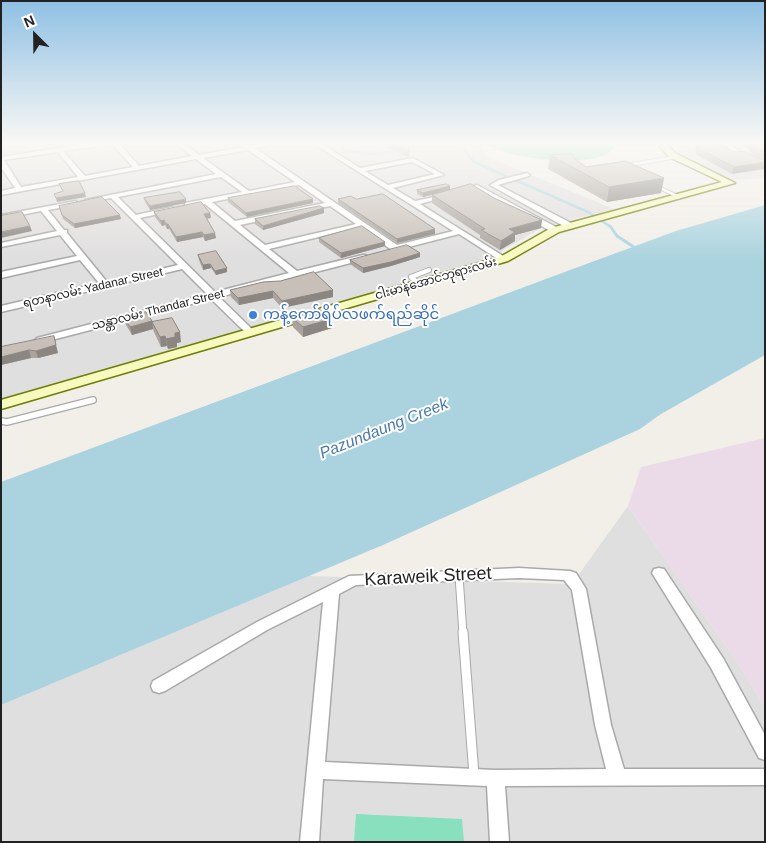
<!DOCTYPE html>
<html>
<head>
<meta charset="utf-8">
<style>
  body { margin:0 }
  #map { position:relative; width:766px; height:843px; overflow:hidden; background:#f2efe9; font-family:Arial,sans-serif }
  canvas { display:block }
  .frame { position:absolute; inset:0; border:2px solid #222; pointer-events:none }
  .north { position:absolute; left:10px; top:10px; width:50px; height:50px; -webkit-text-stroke:4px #fff; paint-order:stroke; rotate:337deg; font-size:14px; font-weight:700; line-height:20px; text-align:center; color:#222 }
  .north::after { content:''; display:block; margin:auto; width:18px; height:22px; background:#222; clip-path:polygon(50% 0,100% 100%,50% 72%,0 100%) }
</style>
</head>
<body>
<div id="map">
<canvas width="766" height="843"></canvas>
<div class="frame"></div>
<div class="north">N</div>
</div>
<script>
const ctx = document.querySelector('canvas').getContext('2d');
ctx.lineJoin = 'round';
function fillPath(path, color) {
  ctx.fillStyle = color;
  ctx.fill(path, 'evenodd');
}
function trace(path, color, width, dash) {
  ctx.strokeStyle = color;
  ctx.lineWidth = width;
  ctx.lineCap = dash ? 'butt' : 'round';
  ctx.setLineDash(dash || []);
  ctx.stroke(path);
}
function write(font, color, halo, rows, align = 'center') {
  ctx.font = font + ' Arial,"Noto Sans Myanmar",sans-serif';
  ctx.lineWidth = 4;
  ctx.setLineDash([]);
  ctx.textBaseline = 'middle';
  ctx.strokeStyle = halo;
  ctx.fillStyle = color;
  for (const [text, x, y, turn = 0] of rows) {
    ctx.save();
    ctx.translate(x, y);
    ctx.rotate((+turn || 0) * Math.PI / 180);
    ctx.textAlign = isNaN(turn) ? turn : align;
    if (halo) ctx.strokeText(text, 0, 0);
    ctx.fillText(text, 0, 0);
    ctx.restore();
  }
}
fillPath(new Path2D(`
  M 1,142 L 479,142 L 486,156 L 614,209 L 543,227 L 488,259 L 1,400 Z
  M 667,142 L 765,142 L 765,178 L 732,180 L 683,156 Z
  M 628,506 L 735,659 L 765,707 L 765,842 L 1,842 L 1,705 L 309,576 L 572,584 Z`), '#e0dfdf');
fillPath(new Path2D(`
  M 765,438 L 765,707 L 735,659 L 628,506 L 641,467 Z`), '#ebdbe8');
fillPath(new Path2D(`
  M 484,142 L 615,142 L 616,146 C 613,149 610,152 607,154 C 584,167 504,159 484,142 Z
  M 356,814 L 462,819 L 464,842 L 354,842 Z`), '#88e0be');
fillPath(new Path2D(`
  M 765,205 L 765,355 L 661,414 L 640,429 L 383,545 L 1,705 L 1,482 L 570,270 L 676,231 Z`), '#aad3df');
trace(new Path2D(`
  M 346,142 L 343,145 L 343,150 L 371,154 L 399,151
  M 451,142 L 464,149 L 474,162 L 588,212 L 611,227
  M 406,149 L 423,142`), '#aad3df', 2.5);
trace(new Path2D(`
  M 610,226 L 617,236 L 637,249`), '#aad3df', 3);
const serviceFar4 = new Path2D(`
  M 628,165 L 676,157
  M 656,186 L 679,197`);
const serviceFar3 = new Path2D(`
  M 419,284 L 411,277 L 429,270`);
const serviceFar2 = new Path2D(`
  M 1,421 L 7,422 L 93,400`);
const serviceFar1 = new Path2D(`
  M 459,576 L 463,634`);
const service = new Path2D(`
  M 463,632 L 474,775`);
const minor = new Path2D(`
  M 97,142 L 118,142 L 139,166 L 192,156 L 174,142 L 182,142 L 199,155 L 244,147 L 247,144 C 257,147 271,142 282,142 L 255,148 L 397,245 L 453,231 L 311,142 L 319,142 L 360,168 L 413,158 L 444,175 L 393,188 L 415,201 L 448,194 L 448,196 L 420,204 L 508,259 L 501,261 L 459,234 L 393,251 L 360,227 L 269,249 L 297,271 L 363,255 L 366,255 L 366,259 L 219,297 L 254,331 L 256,333 L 254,335 L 248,335 L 211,299 L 40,343 L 37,342 L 35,340 L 37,338 L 207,294 L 182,269 L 1,312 L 1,306 L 99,283 L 80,260 L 1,278 L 1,272 L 77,256 L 60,235 L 1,247 L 1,243 L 57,231 L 41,211 L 1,219 L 1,215 L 76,201 L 76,205 L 48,210 L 64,230 L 67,230 L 67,233 L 107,282 L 178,265 L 111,198 L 89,202 L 85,200 L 216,174 L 196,159 L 1,195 L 1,191 L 15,188 L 1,167 L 1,157 ZM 112,144 L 133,167 L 85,176 L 63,151 ZM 248,150 L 295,182 L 249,191 L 203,158 ZM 58,152 L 78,177 L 21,187 L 4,160 ZM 412,162 L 435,174 L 388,185 L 365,171 ZM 221,177 L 242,192 L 185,203 L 185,207 L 205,204 L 289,273 L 215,292 L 140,218 L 172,211 L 172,207 L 136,215 L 118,197 ZM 299,185 L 325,203 L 235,221 L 212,202 ZM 330,206 L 356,224 L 265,245 L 240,225 Z
  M 723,142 L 730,142 L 735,149 L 765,162 L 765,167 L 731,151 Z
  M 527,173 L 530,175 L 529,176 L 498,185 L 573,224 L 573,228 L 567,228 L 490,185 L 499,180 Z
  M 477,185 L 558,228 L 559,230 L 552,232 L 476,189 L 461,192 L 458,190 Z
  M 519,568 L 570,571 L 576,573 L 586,589 L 611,725 L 624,769 L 765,769 L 765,785 L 505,786 L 509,842 L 490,842 L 487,786 L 323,779 L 319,842 L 300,842 L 323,602 L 267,630 L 165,691 L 159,693 L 153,691 L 151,686 L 153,681 L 257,622 L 349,576 ZM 519,578 L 564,580 L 572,590 L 595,725 L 606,769 L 495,770 L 325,762 L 339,594 L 356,585 Z
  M 659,568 L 664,569 L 723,658 L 765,735 L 765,760 L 759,758 L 711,668 L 652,573 L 654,569 Z`);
const secondary = new Path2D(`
  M 656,142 L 665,142 L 675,153 L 735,183 L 559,232 L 508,261 L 1,409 L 1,400 L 500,257 L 551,228 L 722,182 L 669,157 Z`);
trace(serviceFar4, '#a9a9a9', 4.5);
trace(serviceFar3, '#a9a9a9', 6);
trace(serviceFar2, '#a9a9a9', 8);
trace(serviceFar1, '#a9a9a9', 9);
trace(service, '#a9a9a9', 11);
trace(minor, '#a9a9a9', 3);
trace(secondary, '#707d05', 3);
trace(serviceFar4, '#fff', 3);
trace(serviceFar3, '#fff', 4.5);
trace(serviceFar2, '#fff', 5.5);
trace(serviceFar1, '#fff', 7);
trace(service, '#fff', 9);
fillPath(minor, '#fff');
fillPath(secondary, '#f7fabf');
fillPath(new Path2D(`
  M 375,142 L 408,142 L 409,157 L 375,143 Z
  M 741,142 L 765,142 L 765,160 L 752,154 Z
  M 696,147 L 735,152 L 743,151 L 732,174 L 695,154 Z
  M 550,155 L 574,158 L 586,167 L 664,178 L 661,193 L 607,202 L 548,169 Z
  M 450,186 L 450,190 L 423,197 L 417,194 L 417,190 Z
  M 432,195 L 541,228 L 515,235 L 515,241 L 500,250 L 480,238 L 480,235 L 432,203 Z
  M 144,198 L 186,203 L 150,210 L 145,202 Z
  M 228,198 L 313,199 L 313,203 L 247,217 L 228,202 Z
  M 338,199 L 356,199 L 435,234 L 397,243 L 338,203 Z
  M 59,206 L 121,219 L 75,228 L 63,219 Z
  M 324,208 L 324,213 L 263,230 L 255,224 L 255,219 Z
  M 154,212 L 210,213 L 211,218 L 207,218 L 216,238 L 205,241 L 203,237 L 177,242 L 169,229 L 167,229 L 165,225 L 162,226 L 155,217 Z
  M 319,238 L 385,246 L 341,258 L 319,242 Z
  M 420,253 L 420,257 L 391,266 L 363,273 L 350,264 L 350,260 Z
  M 198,255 L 227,268 L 227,272 L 216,275 L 211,268 L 203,270 L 199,260 Z
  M 230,290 L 333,290 L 333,297 L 282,308 L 273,298 L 239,305 L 231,297 Z
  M 124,318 L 152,322 L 181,342 L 177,343 L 177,347 L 168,349 L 167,346 L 161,347 L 154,332 L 153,329 L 132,335 L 126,325 Z
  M 292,318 L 332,328 L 303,337 L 293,327 Z
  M 1,347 L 58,353 L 38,358 L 31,358 L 1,365 Z`), '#aba49e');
fillPath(new Path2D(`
  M 765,162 L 765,169 L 732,174 L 734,167 Z
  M 664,178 L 661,193 L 607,202 L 609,187 Z
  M 450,186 L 450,190 L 423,197 L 423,193 Z
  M 85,193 L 86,197 L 57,202 L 56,198 Z
  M 186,199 L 186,203 L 150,210 L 150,206 Z
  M 313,199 L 313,203 L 247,217 L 246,213 Z
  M 324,208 L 324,213 L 263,230 L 263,226 Z
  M 210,213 L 211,218 L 205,219 L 204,214 Z
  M 120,215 L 121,219 L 75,228 L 74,224 Z
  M 164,220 L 165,225 L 162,226 L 161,221 Z
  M 542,220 L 541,228 L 515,235 L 515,241 L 500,250 L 501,241 L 509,229 Z
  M 166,224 L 168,224 L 169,229 L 167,229 Z
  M 30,226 L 32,231 L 1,238 L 1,232 Z
  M 435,229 L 435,234 L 397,243 L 397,239 Z
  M 202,232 L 203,237 L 177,242 L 176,237 Z
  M 215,233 L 216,238 L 205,241 L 204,235 Z
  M 385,242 L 385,246 L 341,258 L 341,253 Z
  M 420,253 L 420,257 L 391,266 L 363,273 L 363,268 Z
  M 210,264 L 211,268 L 203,270 L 203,265 Z
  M 227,268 L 227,272 L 216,275 L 215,271 Z
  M 333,290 L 333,297 L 282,308 L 282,301 Z
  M 273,291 L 273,298 L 239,305 L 238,298 Z
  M 331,319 L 332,328 L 303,337 L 303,327 Z
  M 152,321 L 153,329 L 132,335 L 130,327 Z
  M 180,332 L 181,342 L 177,343 L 177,347 L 168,349 L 166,339 L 175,333 Z
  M 54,336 L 58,353 L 38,358 L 36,351 Z
  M 165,336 L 167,346 L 161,347 L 160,337 Z
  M 29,350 L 31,358 L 1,365 L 1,357 Z`), '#8b8681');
const building = new Path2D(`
  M 388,142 L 408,142 L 409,151 Z
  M 749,142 L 765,142 L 765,152 L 754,147 Z
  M 720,145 L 735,152 L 743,151 L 765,161 L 765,162 L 734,167 L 696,147 Z
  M 572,154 L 574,158 L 586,167 L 625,161 L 664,178 L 609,187 L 550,155 Z
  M 79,181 L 85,193 L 56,198 L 54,194 L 63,191 L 59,184 Z
  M 447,184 L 450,186 L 423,193 L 417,190 Z
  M 471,184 L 494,198 L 542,220 L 509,229 L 515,232 L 501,241 L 481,230 L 485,229 L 432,195 Z
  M 295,186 L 313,199 L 246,213 L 228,198 Z
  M 180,192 L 186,199 L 150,206 L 144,198 Z
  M 383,194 L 435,229 L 397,239 L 338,199 L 351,196 L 356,199 Z
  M 102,197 L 120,215 L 74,224 L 62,215 L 59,206 Z
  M 201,202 L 210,213 L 204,214 L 215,233 L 204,235 L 202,232 L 176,237 L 168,224 L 166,224 L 164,220 L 161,221 L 154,212 Z
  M 320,206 L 324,208 L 263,226 L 255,219 Z
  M 22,212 L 30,226 L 1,232 L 1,215 L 3,215 Z
  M 362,226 L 385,242 L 341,253 L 319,238 Z
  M 407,245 L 420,253 L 391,262 L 363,268 L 350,260 Z
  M 216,251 L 227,268 L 215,271 L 210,264 L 203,265 L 198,255 Z
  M 314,272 L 333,290 L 282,301 L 273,291 L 238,298 L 230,290 L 263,282 L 280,281 Z
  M 319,309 L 331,319 L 303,327 L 292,318 Z
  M 146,312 L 152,321 L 130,327 L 124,318 L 134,314 Z
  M 172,318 L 180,332 L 175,333 L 175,337 L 166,339 L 165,336 L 160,337 L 152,322 Z
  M 54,336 L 56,345 L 36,351 L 29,350 L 1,357 L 1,347 Z`);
fillPath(building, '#c7bfb8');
trace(building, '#8b8681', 1);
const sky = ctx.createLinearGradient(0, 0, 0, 260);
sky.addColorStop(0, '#8fc0e4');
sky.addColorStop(0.55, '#f9f8f5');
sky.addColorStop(1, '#f9f8f500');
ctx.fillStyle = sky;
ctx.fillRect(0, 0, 766, 260);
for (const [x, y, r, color] of [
  [253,315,5,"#3f7fe0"]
]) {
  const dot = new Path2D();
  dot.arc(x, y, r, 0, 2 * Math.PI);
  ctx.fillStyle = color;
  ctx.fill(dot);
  trace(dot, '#fff', 2);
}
write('12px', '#222', '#fff', [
  ["ငါးမာန်အောင်ဘုရားလမ်း",436,279,-16],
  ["ရတနာလမ်း Yadanar Street",93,288,-13],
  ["သန္တာလမ်း Thandar Street",158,310,-14]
]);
write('15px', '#366cbe', '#fff', [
  ["ကန့်ကော်ရိပ်လဖက်ရည်ဆိုင်",263,315]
], 'left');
write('italic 16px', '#4a7aab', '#fff', [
  ["Pazundaung Creek",384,429,-22]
]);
write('18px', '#222', '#fff', [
  ["Karaweik Street",428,577,-3]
]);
</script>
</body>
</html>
